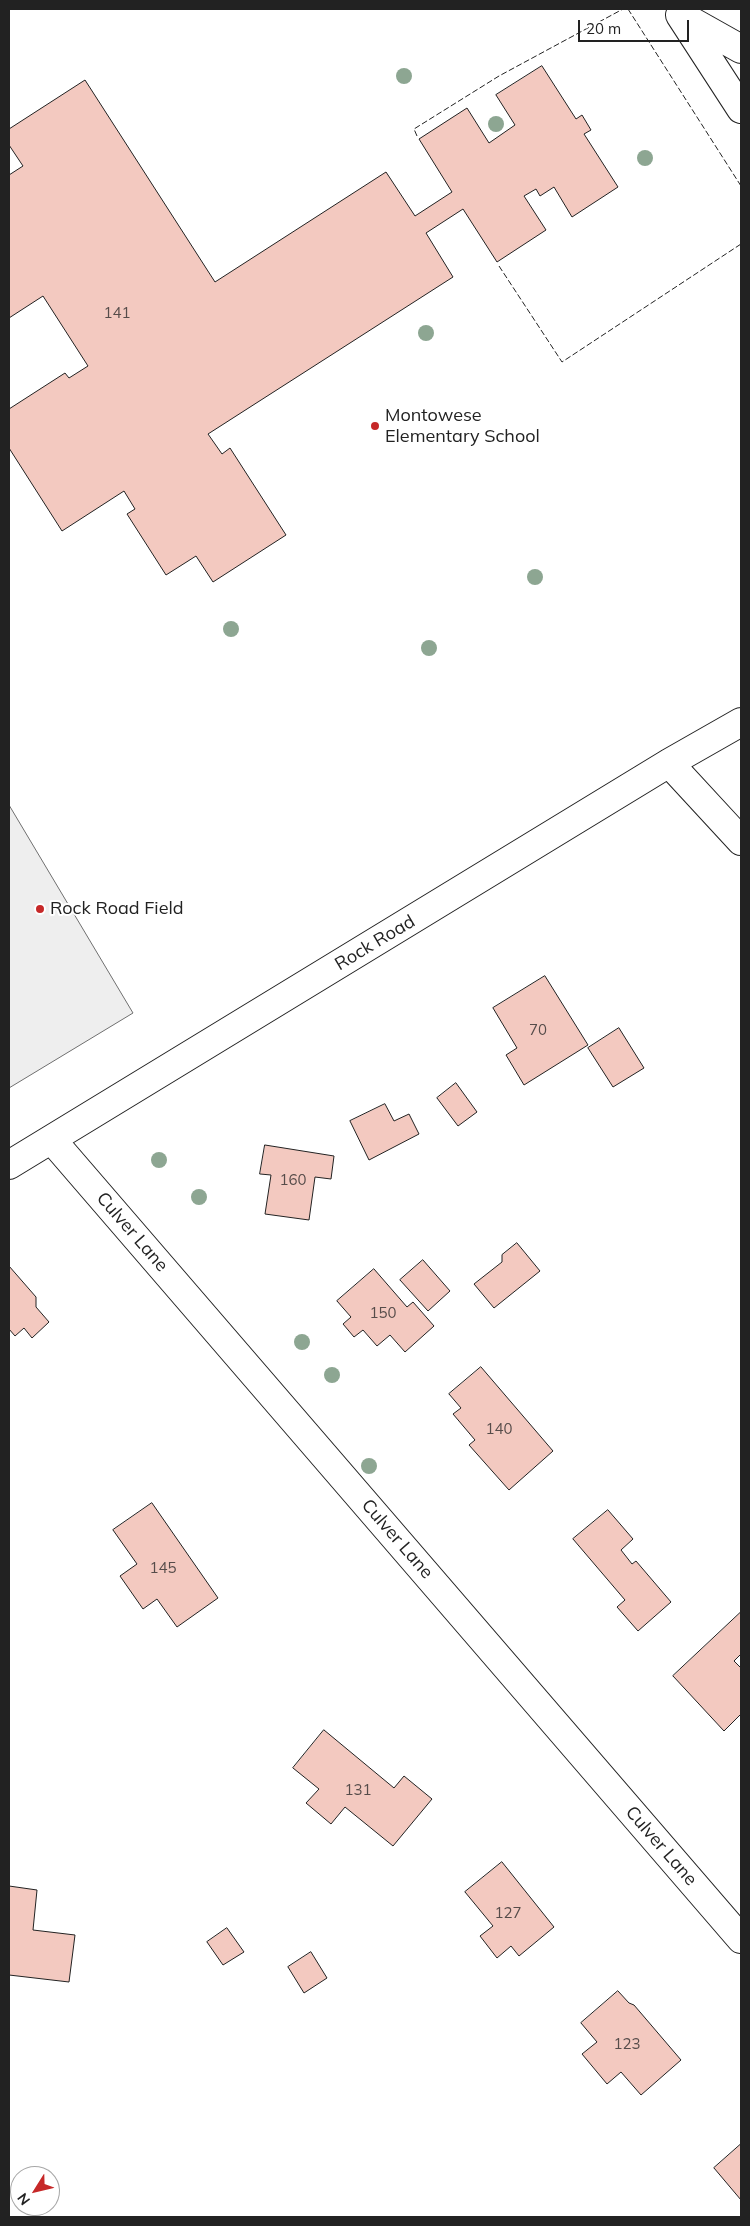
<!DOCTYPE html>
<html>
<head>
<meta charset="utf-8">
<style>
  body { margin:0 }
  #map { position:relative; width:750px; height:2226px; overflow:hidden; background:#fff; font-family:Mulish,sans-serif }
  canvas { display:block }
  .frame { position:absolute; inset:0; border:10px solid #222; pointer-events:none }
  .north { position:absolute; left:10px; top:2166px; width:50px; height:50px; box-sizing:border-box; background:#fff; border:1px solid #a7a7a7; border-radius:50%; rotate:234deg; font-size:14px; font-weight:700; line-height:20px; text-align:center; color:#222 }
  .north::after { content:''; display:block; margin:auto; width:18px; height:22px; background:#c62828; clip-path:polygon(50% 0,100% 100%,50% 72%,0 100%) }
  .scale { position:absolute; left:578px; top:20px; width:111px; height:22px; box-sizing:border-box; border:2px solid #222; border-top:0; padding-left:6px; font-size:15px; line-height:18px; white-space:nowrap; color:#222; -webkit-text-stroke:4px #fff; paint-order:stroke }
</style>
</head>
<body>
<div id="map">
<canvas width="750" height="2226"></canvas>
<div class="frame"></div>
<div class="north">N</div>
<div class="scale">20 m</div>
</div>
<script>
const ctx = document.querySelector('canvas').getContext('2d');
ctx.lineJoin = 'round';
function fillPath(path, color) {
  ctx.fillStyle = color;
  ctx.fill(path, 'evenodd');
}
function trace(path, color, width, dash) {
  ctx.strokeStyle = color;
  ctx.lineWidth = width;
  ctx.lineCap = dash ? 'butt' : 'round';
  ctx.setLineDash(dash || []);
  ctx.stroke(path);
}
function write(font, color, halo, rows, align = 'center') {
  ctx.font = font + ' Mulish,sans-serif';
  ctx.lineWidth = 4;
  ctx.setLineDash([]);
  ctx.textBaseline = 'middle';
  ctx.strokeStyle = halo;
  ctx.fillStyle = color;
  for (const [text, x, y, turn = 0] of rows) {
    ctx.save();
    ctx.translate(x, y);
    ctx.rotate((+turn || 0) * Math.PI / 180);
    ctx.textAlign = isNaN(turn) ? turn : align;
    if (halo) ctx.strokeText(text, 0, 0);
    ctx.fillText(text, 0, 0);
    ctx.restore();
  }
}
const green = new Path2D(`
  M 9,805 L 133,1013 L 9,1088 Z`);
fillPath(green, '#eee');
trace(green, '#6f6f6f', 1);
const building = new Path2D(`
  M 542,66 L 576,119 L 582,115 L 591,130 L 584,134 L 618,187 L 572,217 L 554,187 L 540,196 L 536,189 L 524,196 L 546,230 L 497,262 L 463,209 L 426,233 L 453,277 L 208,434 L 222,454 L 230,448 L 286,535 L 213,582 L 196,556 L 166,575 L 127,514 L 135,509 L 124,491 L 62,531 L 9,448 L 9,409 L 65,373 L 69,378 L 88,366 L 43,296 L 9,318 L 9,175 L 23,166 L 9,145 L 9,129 L 85,80 L 215,282 L 386,172 L 415,216 L 452,192 L 419,139 L 467,108 L 489,143 L 515,125 L 496,95 Z
  M 545,976 L 588,1045 L 524,1085 L 506,1055 L 517,1048 L 493,1008 Z
  M 619,1028 L 644,1068 L 613,1087 L 588,1048 Z
  M 456,1083 L 477,1112 L 458,1126 L 437,1098 Z
  M 385,1104 L 394,1121 L 409,1114 L 419,1134 L 369,1160 L 350,1121 Z
  M 265,1145 L 334,1156 L 331,1179 L 315,1177 L 309,1220 L 265,1214 L 271,1175 L 260,1174 Z
  M 517,1243 L 540,1271 L 494,1308 L 474,1284 L 502,1262 L 502,1255 Z
  M 423,1260 L 450,1291 L 428,1311 L 400,1280 Z
  M 9,1266 L 36,1297 L 36,1307 L 49,1322 L 32,1338 L 24,1328 L 15,1336 L 9,1329 Z
  M 374,1269 L 407,1307 L 413,1302 L 434,1326 L 405,1352 L 390,1335 L 377,1346 L 363,1330 L 354,1337 L 343,1324 L 351,1317 L 337,1301 Z
  M 481,1367 L 553,1451 L 509,1490 L 469,1445 L 475,1440 L 453,1414 L 461,1408 L 449,1394 Z
  M 152,1503 L 218,1598 L 177,1627 L 157,1599 L 143,1609 L 120,1576 L 137,1564 L 113,1530 Z
  M 608,1510 L 633,1539 L 621,1550 L 632,1564 L 636,1561 L 671,1602 L 638,1631 L 617,1607 L 625,1600 L 573,1539 Z
  M 741,1612 L 741,1654 L 734,1661 L 741,1668 L 741,1714 L 724,1731 L 673,1676 Z
  M 324,1730 L 394,1788 L 404,1776 L 432,1799 L 393,1846 L 345,1807 L 331,1824 L 306,1803 L 319,1789 L 293,1768 Z
  M 502,1862 L 554,1927 L 519,1956 L 511,1946 L 497,1958 L 480,1936 L 493,1926 L 465,1892 Z
  M 9,1886 L 37,1890 L 33,1930 L 75,1935 L 69,1982 L 9,1975 Z
  M 227,1928 L 244,1952 L 223,1965 L 207,1942 Z
  M 311,1952 L 327,1978 L 304,1993 L 288,1967 Z
  M 618,1991 L 629,2003 L 634,2005 L 681,2060 L 641,2095 L 621,2072 L 607,2084 L 582,2054 L 597,2042 L 581,2023 Z
  M 741,2144 L 741,2200 L 714,2168 Z`);
fillPath(building, '#f3c9c0');
trace(building, '#222', 1);
const minor = new Path2D(`
  M 680,15 L 741,109
  M 684,17 L 741,49
  M 669,763 L 741,841
  M 52,1140 L 741,1939
  M 9,1165 L 669,763 L 741,722`);
trace(minor, '#222', 30);
trace(minor, '#fff', 28);
trace(new Path2D(`
  M 628,9 L 741,186
  M 417,136 L 414,129 L 499,76 L 623,9
  M 499,266 L 562,362 L 741,244`), '#222', 1, [6, 2.5]);
ctx.fillStyle = '#8da692';
for (const [x, y] of [
  [404,76],
  [496,124],
  [645,158],
  [426,333],
  [535,577],
  [231,629],
  [429,648],
  [159,1160],
  [199,1197],
  [302,1342],
  [332,1375],
  [369,1466]
]) {
  ctx.beginPath();
  ctx.arc(x, y, 8, 0, 2 * Math.PI);
  ctx.fill();
}
for (const [x, y, r, color] of [
  [375,426,5,"#c62828"],
  [40,909,5,"#c62828"]
]) {
  const dot = new Path2D();
  dot.arc(x, y, r, 0, 2 * Math.PI);
  ctx.fillStyle = color;
  ctx.fill(dot);
  trace(dot, '#fff', 2);
}
write('15px', '#564c4a', null, [
  ["141",117,313],
  ["70",538,1030],
  ["160",293,1180],
  ["150",383,1313],
  ["140",499,1429],
  ["145",163,1568],
  ["131",358,1790],
  ["127",508,1913],
  ["123",627,2044]
]);
write('18px', '#222', '#fff', [
  ["Montowese",385,416],
  ["Elementary School",385,437],
  ["Rock Road Field",50,909]
], 'left');
write('18px', '#222', '#fff', [
  ["Rock Road",375,943,-31],
  ["Culver Lane",132,1232,49],
  ["Culver Lane",397,1539,49],
  ["Culver Lane",661,1846,49]
]);
</script>
</body>
</html>
